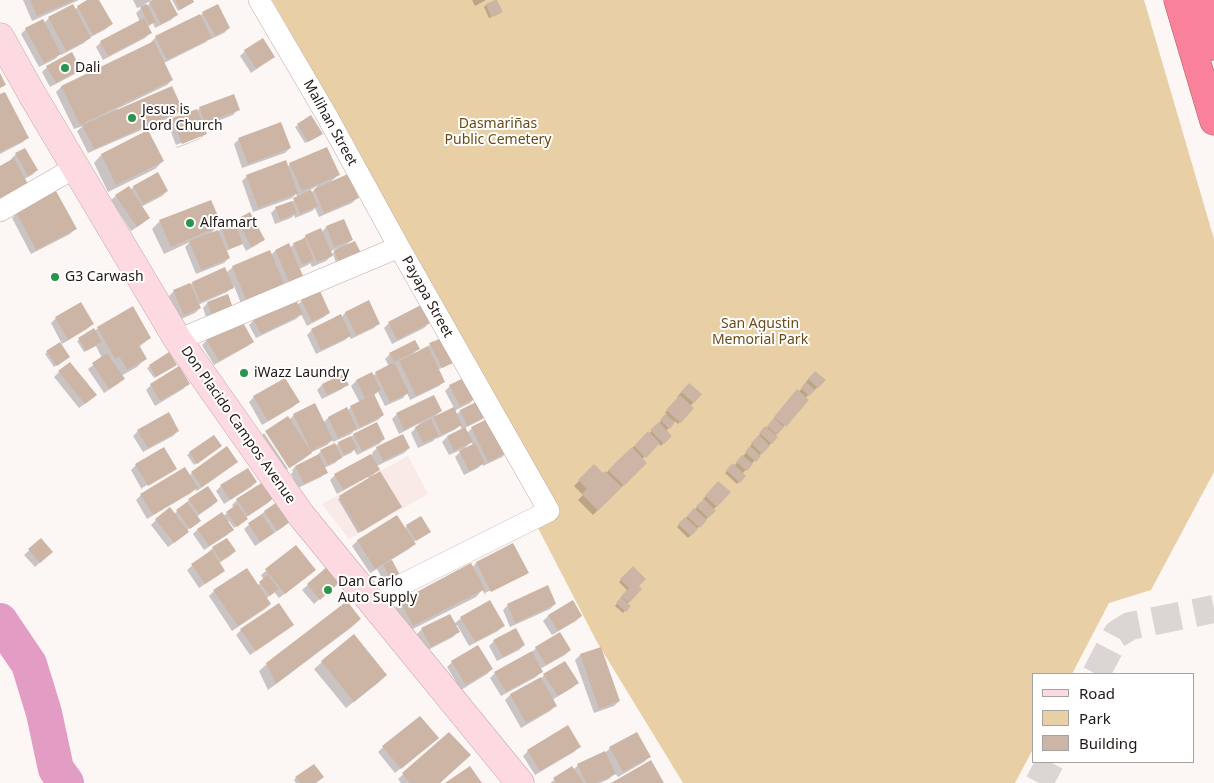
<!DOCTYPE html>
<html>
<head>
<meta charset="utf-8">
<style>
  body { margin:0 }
  #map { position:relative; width:1214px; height:783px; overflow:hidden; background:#fcf6f4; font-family:"Noto Sans",sans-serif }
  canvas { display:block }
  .legend { position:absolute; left:1032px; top:673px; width:162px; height:90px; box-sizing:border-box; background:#fff; border:1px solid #a6a2a1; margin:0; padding:6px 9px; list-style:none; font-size:15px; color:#211715 }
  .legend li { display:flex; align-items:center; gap:10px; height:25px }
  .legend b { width:25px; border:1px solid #a6a2a1 }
</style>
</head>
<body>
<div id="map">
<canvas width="1214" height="783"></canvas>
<ul class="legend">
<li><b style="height:6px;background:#fddae1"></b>Road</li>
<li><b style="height:14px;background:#e9cfa5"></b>Park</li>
<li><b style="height:14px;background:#cdb5a5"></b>Building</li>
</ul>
</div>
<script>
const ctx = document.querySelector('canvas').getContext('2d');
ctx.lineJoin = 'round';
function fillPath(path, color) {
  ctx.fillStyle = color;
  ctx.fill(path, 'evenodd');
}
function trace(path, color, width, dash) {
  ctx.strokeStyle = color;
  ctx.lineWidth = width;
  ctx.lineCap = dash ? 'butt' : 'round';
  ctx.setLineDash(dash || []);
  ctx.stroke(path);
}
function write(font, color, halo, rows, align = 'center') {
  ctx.font = font + ' "Noto Sans",sans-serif';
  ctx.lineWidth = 4;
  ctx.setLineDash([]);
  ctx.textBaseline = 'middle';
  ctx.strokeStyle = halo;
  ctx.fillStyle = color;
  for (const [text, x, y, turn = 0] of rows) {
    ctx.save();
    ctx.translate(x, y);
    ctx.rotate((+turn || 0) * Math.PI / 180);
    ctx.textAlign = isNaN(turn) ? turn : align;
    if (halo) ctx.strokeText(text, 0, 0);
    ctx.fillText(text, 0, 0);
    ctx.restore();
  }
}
fillPath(new Path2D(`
  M 408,456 L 428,494 L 349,539 L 322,504 Z`), '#faeae7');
fillPath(new Path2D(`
  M 272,0 L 1144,0 L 1214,239 L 1214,472 L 1151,590 L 1109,603 L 1072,674 L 1033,674 L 1033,749 L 1015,783 L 683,783 L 597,642 L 537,526 L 553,499 L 410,247 L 344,125 Z`), '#e9cfa5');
fillPath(new Path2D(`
  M 23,0 L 79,0 L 32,21 Z
  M 90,0 L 98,0 L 111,24 L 106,29 L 89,38 L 84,43 L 61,55 L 60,54 L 55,59 L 39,67 L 21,34 L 26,29 L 44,23 L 49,18 L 74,10 L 78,7 Z
  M 133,0 L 169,0 L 176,15 L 171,20 L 155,28 L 153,23 L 148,27 L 150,33 L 145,38 L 103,60 L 96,47 L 101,42 L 140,22 L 136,13 L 145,5 L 137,8 ZM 152,0 L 152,1 L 146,7 L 145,4 Z
  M 172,0 L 191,0 L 192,2 L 178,11 Z
  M 472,0 L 486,0 L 475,6 Z
  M 486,5 L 501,12 L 499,14 L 489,18 L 484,7 Z
  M 203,13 L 229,28 L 224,33 L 209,40 L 209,39 L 206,42 L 164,63 L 172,80 L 167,85 L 117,109 L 118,111 L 181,110 L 176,115 L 88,153 L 77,131 L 83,126 L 74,129 L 56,92 L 61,87 L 152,44 L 151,42 L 156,37 L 200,16 Z
  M 245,51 L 273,56 L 268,61 L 251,73 L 240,56 Z
  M 47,67 L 80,69 L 75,74 L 50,87 L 42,72 Z
  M 0,96 L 28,137 L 23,142 L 0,154 Z
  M 200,108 L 238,109 L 233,115 L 202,127 L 205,134 L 200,139 L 177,148 L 168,124 L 173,119 L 196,112 ZM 201,135 L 201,138 L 177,147 L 176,145 Z
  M 311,117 L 319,136 L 305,143 L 295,127 Z
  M 239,139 L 290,148 L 285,153 L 242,168 L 234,144 Z
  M 16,154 L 37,170 L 32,175 L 24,179 L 0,168 L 12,161 L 11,159 Z
  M 101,155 L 163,161 L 155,169 L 108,192 L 94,163 Z
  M 290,164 L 338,175 L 330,183 L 357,198 L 352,203 L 319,217 L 315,208 L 312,211 L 295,218 L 294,215 L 291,218 L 275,224 L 271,213 L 276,208 L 290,203 L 298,198 L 296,194 L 292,198 L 253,212 L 242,181 L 247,176 L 287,167 ZM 317,186 L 317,187 L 311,193 L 310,190 Z
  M 133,187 L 167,191 L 162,196 L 141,207 L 143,223 L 131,231 L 111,200 L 116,196 L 130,190 Z
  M 17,213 L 75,229 L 70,234 L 31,254 L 12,218 Z
  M 250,214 L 263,239 L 258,244 L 246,251 L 242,243 L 240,245 L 226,251 L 229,258 L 224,263 L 196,274 L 185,247 L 190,242 L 164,254 L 152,229 L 160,221 L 220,224 L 210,234 L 219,231 L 221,228 L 234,224 L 238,220 Z
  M 344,220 L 352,240 L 344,247 L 359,253 L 336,263 L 333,254 L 326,261 L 312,267 L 310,263 L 308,265 L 299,269 L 302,275 L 242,306 L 234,286 L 227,292 L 198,305 L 200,308 L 195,313 L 179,320 L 169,296 L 174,291 L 190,285 L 192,283 L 226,273 L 233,267 L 271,255 L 275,251 L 289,245 L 290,248 L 294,244 L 300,241 L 306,236 L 322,232 L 326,227 ZM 337,248 L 331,255 L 330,252 Z
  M 228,296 L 207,320 L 203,308 L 208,302 Z
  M 302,301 L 329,312 L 324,317 L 307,326 L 301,314 L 296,319 L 256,338 L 249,325 L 254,320 L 297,305 Z
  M 368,302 L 379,323 L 374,328 L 351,339 L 349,336 L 345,340 L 316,354 L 307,335 L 312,330 L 341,318 L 345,313 Z
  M 56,318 L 92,324 L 87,329 L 62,344 L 51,323 Z
  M 389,323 L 429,323 L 424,328 L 392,344 L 384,328 Z
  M 98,328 L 150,338 L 139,347 L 145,359 L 137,367 L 121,376 L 123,379 L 118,384 L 104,393 L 88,369 L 102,358 L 96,346 L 84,352 L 77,341 L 94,331 Z
  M 207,340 L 253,341 L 248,346 L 214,365 L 202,345 Z
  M 430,345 L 452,362 L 438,370 L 444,381 L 439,386 L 410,400 L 407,393 L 403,398 L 385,406 L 378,392 L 374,395 L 383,415 L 378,420 L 355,431 L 355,430 L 351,434 L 333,442 L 332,440 L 327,445 L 310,453 L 305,458 L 290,468 L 266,432 L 289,420 L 294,415 L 323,423 L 328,418 L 346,409 L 347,411 L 351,407 L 360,403 L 351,386 L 356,381 L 372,374 L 373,376 L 376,373 L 389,366 L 385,359 L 390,354 L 418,349 L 412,355 Z
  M 47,352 L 66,359 L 54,367 L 45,354 Z
  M 150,366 L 173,367 L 154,378 L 147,368 Z
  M 59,372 L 90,400 L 79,408 L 54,377 Z
  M 810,377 L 818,387 L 805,398 L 807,400 L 775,436 L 776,438 L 742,474 L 744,476 L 737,484 L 725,473 L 733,465 L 734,466 L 744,455 L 751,447 L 750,446 L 759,437 L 758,436 L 771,424 L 770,423 L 792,396 L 798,392 L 805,386 L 804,385 Z
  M 188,384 L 183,389 L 155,406 L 146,390 L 151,385 Z
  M 347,384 L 342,389 L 322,399 L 317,390 L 322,385 Z
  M 450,386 L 475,398 L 470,403 L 454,411 L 456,415 L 460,411 L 480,402 L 486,415 L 481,420 L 465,428 L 467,433 L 472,428 L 507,452 L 502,457 L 483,466 L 482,464 L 478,468 L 464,475 L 455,457 L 463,449 L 449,455 L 442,442 L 447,437 L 462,430 L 460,425 L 456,429 L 436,439 L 436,438 L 433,441 L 418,448 L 411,433 L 420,423 L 399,434 L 392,419 L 397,414 L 441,411 L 434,417 L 454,408 L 445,391 ZM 471,442 L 473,446 L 464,449 Z
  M 684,389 L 701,395 L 690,406 L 680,422 L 678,424 L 675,421 L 666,431 L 670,436 L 661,446 L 658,443 L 642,459 L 646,463 L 593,515 L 578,500 L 583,495 L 574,486 L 594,466 L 603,474 L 606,473 L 648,433 L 649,434 L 659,423 L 667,414 L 665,413 L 678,398 L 677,397 Z
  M 254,397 L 298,402 L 293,407 L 262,425 L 249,402 Z
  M 138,431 L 178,431 L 173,436 L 143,452 L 133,436 Z
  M 264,433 L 288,469 L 283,472 L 260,437 Z
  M 354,435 L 384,439 L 379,444 L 357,455 L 354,450 L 351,453 L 340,458 L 335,463 L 324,468 L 326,472 L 321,477 L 298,488 L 291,474 L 293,472 L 292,470 L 295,467 L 316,456 L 321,451 L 335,447 L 338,443 Z
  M 213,437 L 218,448 L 194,465 L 187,455 Z
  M 377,448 L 409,448 L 404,453 L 377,466 L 379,469 L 371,477 L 401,507 L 358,533 L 338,499 L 370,479 L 368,477 L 337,494 L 330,480 L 335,475 L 373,454 L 372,453 Z
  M 237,462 L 232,466 L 197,491 L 195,489 L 191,493 L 147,519 L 136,500 L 141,495 L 184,469 L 189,476 L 192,473 Z
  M 136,465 L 175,469 L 171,473 L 171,471 L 142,488 L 142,490 L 131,470 Z
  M 256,482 L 251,487 L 224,504 L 216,491 L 221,486 Z
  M 718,483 L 729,492 L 713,510 L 714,511 L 688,538 L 677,527 L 704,500 L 703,499 Z
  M 273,498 L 268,503 L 245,518 L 244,521 L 234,528 L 229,521 L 227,522 L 232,530 L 227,535 L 204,550 L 193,534 L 198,529 L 223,516 L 234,508 L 232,505 L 237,500 Z
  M 189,500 L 217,501 L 212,506 L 196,517 L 197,523 L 186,531 L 187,532 L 182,537 L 168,547 L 151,525 L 156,520 L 174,514 Z
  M 277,504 L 288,522 L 283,527 L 255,546 L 244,529 L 264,512 Z
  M 397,517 L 404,529 L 407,526 L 427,534 L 413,542 L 414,544 L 409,549 L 391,560 L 398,574 L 385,584 L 377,569 L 370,573 L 352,546 L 357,541 Z
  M 41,540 L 46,557 L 35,567 L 24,555 Z
  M 513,545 L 527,572 L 523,576 L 523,574 L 485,593 L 486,596 L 522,577 L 486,596 L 482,590 L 476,597 L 405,633 L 393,610 L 401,602 L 472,568 L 476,563 Z
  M 296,546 L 310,574 L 279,598 L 274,592 L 266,599 L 270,604 L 265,609 L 232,631 L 209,596 L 214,591 L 257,586 L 264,580 L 261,575 Z
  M 213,548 L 235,551 L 230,556 L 219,563 L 224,570 L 219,575 L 199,588 L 187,570 Z
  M 327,568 L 335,586 L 314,604 L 302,590 Z
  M 633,568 L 637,586 L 640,589 L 627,604 L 629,606 L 623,613 L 615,606 L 627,590 L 619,582 Z
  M 572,602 L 581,616 L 576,621 L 552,635 L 543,621 L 548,616 Z
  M 555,604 L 550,609 L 510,627 L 503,610 L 508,605 Z
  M 461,618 L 503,626 L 498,631 L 469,646 L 457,625 L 455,626 L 458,632 L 453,637 L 426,651 L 417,634 L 422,629 L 454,624 Z
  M 360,619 L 352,627 L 268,690 L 259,671 L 267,664 Z
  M 293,624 L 288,629 L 250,655 L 236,635 L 241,630 Z
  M 494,641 L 524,645 L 519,650 L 497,661 L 489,646 Z
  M 536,648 L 570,650 L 565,655 L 540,669 L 541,672 L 536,677 L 501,696 L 490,678 L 495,673 L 531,653 Z
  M 600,648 L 619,701 L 614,706 L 594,713 L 575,660 L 580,655 Z
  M 322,662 L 386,675 L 378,683 L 346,708 L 314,669 Z
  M 452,662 L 492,669 L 487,674 L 461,690 L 447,667 Z
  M 544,675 L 577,683 L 572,688 L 552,700 L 555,706 L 550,711 L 521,728 L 505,700 L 510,695 L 541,679 Z
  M 449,734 L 439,783 L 401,783 L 398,779 Z
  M 432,743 L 395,773 L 378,752 L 383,747 Z
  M 579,747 L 574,752 L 535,775 L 523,756 L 528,751 Z
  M 610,748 L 649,757 L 644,762 L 618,777 L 615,773 L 609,779 L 600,783 L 550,783 L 572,768 L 573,770 L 578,765 L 605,753 Z
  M 296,778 L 315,783 L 296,783 L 294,780 Z`), '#0003');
trace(new Path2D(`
  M 0,621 L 29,664 L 44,713 L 56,769 L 66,783`), '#e39cc4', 36);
fillPath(new Path2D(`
  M 30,0 L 75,0 L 37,16 Z
  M 87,0 L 99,0 L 113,24 L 93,35 L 77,6 Z
  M 153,0 L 170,0 L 178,15 L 161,24 L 149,2 Z
  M 175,0 L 193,0 L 194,2 L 180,10 Z
  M 495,0 L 497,0 L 503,12 L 491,17 L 486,4 Z
  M 73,4 L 91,38 L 66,51 L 48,17 Z
  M 147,4 L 156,22 L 149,25 L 140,7 Z
  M 218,4 L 230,28 L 215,36 L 202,12 Z
  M 200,14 L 212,38 L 167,60 L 155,36 Z
  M 144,18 L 152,33 L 108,56 L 100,41 Z
  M 43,19 L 61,54 L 44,63 L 25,28 Z
  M 263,38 L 275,57 L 256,69 L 244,50 Z
  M 154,41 L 173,80 L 80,125 L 61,86 Z
  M 72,52 L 81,69 L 56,83 L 46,66 Z
  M 0,73 L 6,85 L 0,88 Z
  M 172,86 L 183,110 L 94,149 L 82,125 Z
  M 5,92 L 29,138 L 0,152 L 0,94 Z
  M 234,94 L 240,110 L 205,123 L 199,107 Z
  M 197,109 L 207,134 L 182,144 L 172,118 Z
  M 311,115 L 323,134 L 308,142 L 297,124 Z
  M 281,122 L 291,148 L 248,164 L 238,138 Z
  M 148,130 L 164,161 L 116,185 L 101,154 Z
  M 327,147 L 340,175 L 302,191 L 289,163 Z
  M 25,148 L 38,170 L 28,176 L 15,153 Z
  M 14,158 L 29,186 L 0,202 L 0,166 Z
  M 286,160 L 298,193 L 258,208 L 246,175 Z
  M 158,172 L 168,191 L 143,204 L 133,186 Z
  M 348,174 L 359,198 L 324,213 L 314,189 Z
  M 129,186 L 150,218 L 137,227 L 115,195 Z
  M 311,190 L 318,206 L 300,214 L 293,198 Z
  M 56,191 L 77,229 L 36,250 L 16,212 Z
  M 211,200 L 222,225 L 171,247 L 159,220 Z
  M 292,201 L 297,213 L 280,220 L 275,207 Z
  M 250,212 L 265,240 L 251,247 L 237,219 Z
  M 344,219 L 353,240 L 334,247 L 326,226 Z
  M 235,221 L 243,244 L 229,249 L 221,227 Z
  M 321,228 L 333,256 L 317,262 L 305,235 Z
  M 218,230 L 230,258 L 201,270 L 189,241 Z
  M 305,238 L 314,260 L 302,265 L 293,243 Z
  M 355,241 L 361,253 L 339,262 L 334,250 Z
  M 289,243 L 303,276 L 289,282 L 275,250 Z
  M 270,250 L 285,286 L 247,302 L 232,266 Z
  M 225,267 L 234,288 L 200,302 L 192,282 Z
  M 190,283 L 201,308 L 184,315 L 173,290 Z
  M 320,291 L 330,313 L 312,322 L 301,300 Z
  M 228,294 L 233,308 L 212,316 L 207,302 Z
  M 295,298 L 303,314 L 261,334 L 253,319 Z
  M 369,300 L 380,324 L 356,335 L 345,312 Z
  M 81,302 L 94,324 L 68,340 L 55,317 Z
  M 421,305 L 430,323 L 397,340 L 388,322 Z
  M 133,306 L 151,338 L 139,345 L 147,359 L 127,370 L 119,356 L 115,359 L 97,327 Z
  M 341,314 L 351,336 L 321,350 L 311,329 Z
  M 241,319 L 254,342 L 219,361 L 206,339 Z
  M 94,328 L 102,342 L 86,351 L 78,338 Z
  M 442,338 L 453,363 L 442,368 L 429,343 Z
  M 415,340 L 420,349 L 394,362 L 389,353 Z
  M 60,342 L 70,357 L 57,366 L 46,351 Z
  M 428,346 L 445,382 L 416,396 L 399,361 Z
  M 169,352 L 177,365 L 156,377 L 149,365 Z
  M 107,353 L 125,379 L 109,389 L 92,363 Z
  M 70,362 L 97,395 L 85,404 L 58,371 Z
  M 394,362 L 409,393 L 390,402 L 375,372 Z
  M 179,366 L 190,384 L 160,401 L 150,384 Z
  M 815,371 L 826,380 L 818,388 L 808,379 Z
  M 372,372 L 381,390 L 365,398 L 356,380 Z
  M 343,374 L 349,385 L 327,395 L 322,384 Z
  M 466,377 L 477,398 L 460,406 L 449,385 Z
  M 285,378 L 300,402 L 268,421 L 253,396 Z
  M 806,382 L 815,390 L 809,396 L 801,388 Z
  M 689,383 L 702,394 L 694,403 L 681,392 Z
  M 797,389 L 809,400 L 786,427 L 774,417 Z
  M 374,394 L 384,415 L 360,427 L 350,406 Z
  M 434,395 L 442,411 L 404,430 L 396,413 Z
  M 680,395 L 694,408 L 681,423 L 666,410 Z
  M 480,400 L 488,416 L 467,426 L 460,410 Z
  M 315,403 L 333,440 L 311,451 L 293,414 Z
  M 347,407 L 357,429 L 338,438 L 328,417 Z
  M 454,407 L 462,425 L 442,435 L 433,417 Z
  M 169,412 L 179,431 L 148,448 L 137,430 Z
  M 665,414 L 675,422 L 670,429 L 660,420 Z
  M 288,416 L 312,453 L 289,468 L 265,431 Z
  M 491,417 L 508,452 L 488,462 L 471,427 Z
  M 774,418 L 784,427 L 777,435 L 767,426 Z
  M 431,419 L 439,436 L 423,443 L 415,427 Z
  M 377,422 L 385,439 L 362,451 L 353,434 Z
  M 659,422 L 672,436 L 664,444 L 650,430 Z
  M 765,426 L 778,437 L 772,444 L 759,433 Z
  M 465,427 L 473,442 L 454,451 L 447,436 Z
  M 648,431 L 660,443 L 646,458 L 634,446 Z
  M 403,434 L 410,448 L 383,461 L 376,447 Z
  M 214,435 L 222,446 L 197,464 L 189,452 Z
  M 759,435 L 770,446 L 762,454 L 751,443 Z
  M 351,436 L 357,448 L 344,455 L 338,442 Z
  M 335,443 L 342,458 L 328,465 L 320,450 Z
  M 475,443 L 485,463 L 469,471 L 459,451 Z
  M 227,446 L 238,462 L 202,487 L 191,472 Z
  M 750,446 L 761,456 L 756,462 L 745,452 Z
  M 164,447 L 177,469 L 148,486 L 135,464 Z
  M 632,447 L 647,463 L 624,486 L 608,470 Z
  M 319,454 L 328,473 L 304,484 L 295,466 Z
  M 371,454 L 380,470 L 343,490 L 334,474 Z
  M 742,455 L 753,464 L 747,471 L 736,462 Z
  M 733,463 L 746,476 L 740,483 L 726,470 Z
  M 594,464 L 603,473 L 605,471 L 622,487 L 598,511 L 582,494 L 587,489 L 578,480 Z
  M 185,467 L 198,488 L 153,515 L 140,494 Z
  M 248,468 L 257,482 L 230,500 L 220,485 Z
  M 380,471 L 402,507 L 361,532 L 339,496 Z
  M 718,481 L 731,492 L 717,507 L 705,496 Z
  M 263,482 L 274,498 L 248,516 L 236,499 Z
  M 208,486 L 218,501 L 199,514 L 188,499 Z
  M 704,499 L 716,511 L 708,518 L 696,506 Z
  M 187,502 L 201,521 L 190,529 L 176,510 Z
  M 277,502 L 290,522 L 277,531 L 264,511 Z
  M 237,504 L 248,519 L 237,527 L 226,512 Z
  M 170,507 L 189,532 L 174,543 L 155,519 Z
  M 694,508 L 707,520 L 700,528 L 687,516 Z
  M 222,512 L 234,530 L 209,546 L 197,529 Z
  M 262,514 L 274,533 L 260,542 L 248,523 Z
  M 397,515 L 416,544 L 375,569 L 357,540 Z
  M 421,516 L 431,532 L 416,541 L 406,525 Z
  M 685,517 L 698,529 L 691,536 L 678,524 Z
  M 41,538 L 53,552 L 40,563 L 28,549 Z
  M 227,538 L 236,551 L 221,561 L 212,547 Z
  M 513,543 L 529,573 L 491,592 L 476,562 Z
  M 296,545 L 316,570 L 285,594 L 265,569 Z
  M 212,550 L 225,571 L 205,584 L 191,564 Z
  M 392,560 L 400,575 L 391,579 L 383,565 Z
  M 471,563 L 485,589 L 413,626 L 400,601 Z
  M 328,566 L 341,581 L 320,600 L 307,584 Z
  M 633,566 L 646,579 L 639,586 L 642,589 L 629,603 L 621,596 L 629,588 L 620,579 Z
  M 247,568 L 271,604 L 238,626 L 213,590 Z
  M 268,575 L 279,589 L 270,596 L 259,582 Z
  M 548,585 L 556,604 L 515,623 L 507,604 Z
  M 621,597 L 631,606 L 626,612 L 616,603 Z
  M 490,600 L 505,626 L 475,642 L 460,617 Z
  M 573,600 L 582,616 L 558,631 L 548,615 Z
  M 347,601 L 361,619 L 276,684 L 266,663 Z
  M 279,603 L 294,625 L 256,651 L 240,629 Z
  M 450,614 L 460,632 L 431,647 L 421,628 Z
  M 516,628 L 525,645 L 503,657 L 493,640 Z
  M 560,632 L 571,650 L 546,665 L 535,647 Z
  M 354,634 L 387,675 L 354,702 L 321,661 Z
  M 478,645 L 493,669 L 466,685 L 451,661 Z
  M 601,647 L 620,701 L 599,709 L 580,654 Z
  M 532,651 L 543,672 L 506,692 L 494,672 Z
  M 565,661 L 579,683 L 558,696 L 543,674 Z
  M 541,677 L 557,706 L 526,723 L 510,694 Z
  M 420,716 L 439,738 L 401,769 L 382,746 Z
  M 568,725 L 581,747 L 540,771 L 527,750 Z
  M 449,732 L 471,755 L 440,783 L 409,783 L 402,773 Z
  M 637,732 L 651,757 L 623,772 L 609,747 Z
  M 605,751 L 616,774 L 596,783 L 586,783 L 577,764 Z
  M 651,760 L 664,783 L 611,783 Z
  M 314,764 L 324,777 L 316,783 L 300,783 L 295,777 Z
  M 470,766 L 482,783 L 445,783 Z
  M 572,766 L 584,783 L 556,783 L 553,778 Z`), '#cdb5a5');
trace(new Path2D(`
  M 1096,674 L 1117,634 L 1130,626 L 1214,609
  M 1039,783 L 1050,762`), '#dbd5d3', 28, [28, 14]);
const street = new Path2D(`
  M 259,0 L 327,116 L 399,247 L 549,511 L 387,592 L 373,602
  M 0,211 L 76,167
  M 178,340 L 399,247`);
const secondary = new Path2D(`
  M 0,37 L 33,96 L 178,340 L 301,515 L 520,783`);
const highway = new Path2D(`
  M 1178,0 L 1214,121
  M 1201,0 L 1214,46`);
trace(street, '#c6a9a3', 22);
trace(secondary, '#c6a9a3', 29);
trace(highway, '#ad5d6b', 29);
trace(street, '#fff', 21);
trace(secondary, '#fddae1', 28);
trace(highway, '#f9829a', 28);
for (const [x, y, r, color] of [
  [65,68,5,"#2a954d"],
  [132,118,5,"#2a954d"],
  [190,223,5,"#2a954d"],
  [55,277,5,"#2a954d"],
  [244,373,5,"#2a954d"],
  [328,590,5,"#2a954d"]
]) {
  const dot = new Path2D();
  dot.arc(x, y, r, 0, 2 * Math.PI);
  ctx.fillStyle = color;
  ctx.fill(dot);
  trace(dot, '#fff', 2);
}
write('14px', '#211715', '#fff', [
  ["Dali",75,68],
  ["Jesus is",142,110],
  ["Lord Church",142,126],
  ["Alfamart",200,223],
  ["G3 Carwash",65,277],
  ["iWazz Laundry",254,373],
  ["Dan Carlo",338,582],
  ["Auto Supply",338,598]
], 'left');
write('14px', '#211715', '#fff', [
  ["Malihan Street",330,123,61],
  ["Payapa Street",427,297,61],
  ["Don Placido Campos Avenue",238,425,55]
]);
write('14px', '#684c18', '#fff', [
  ["Dasmariñas",498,124],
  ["Public Cemetery",498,140],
  ["San Agustin",760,324],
  ["Memorial Park",760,340]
]);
</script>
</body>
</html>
